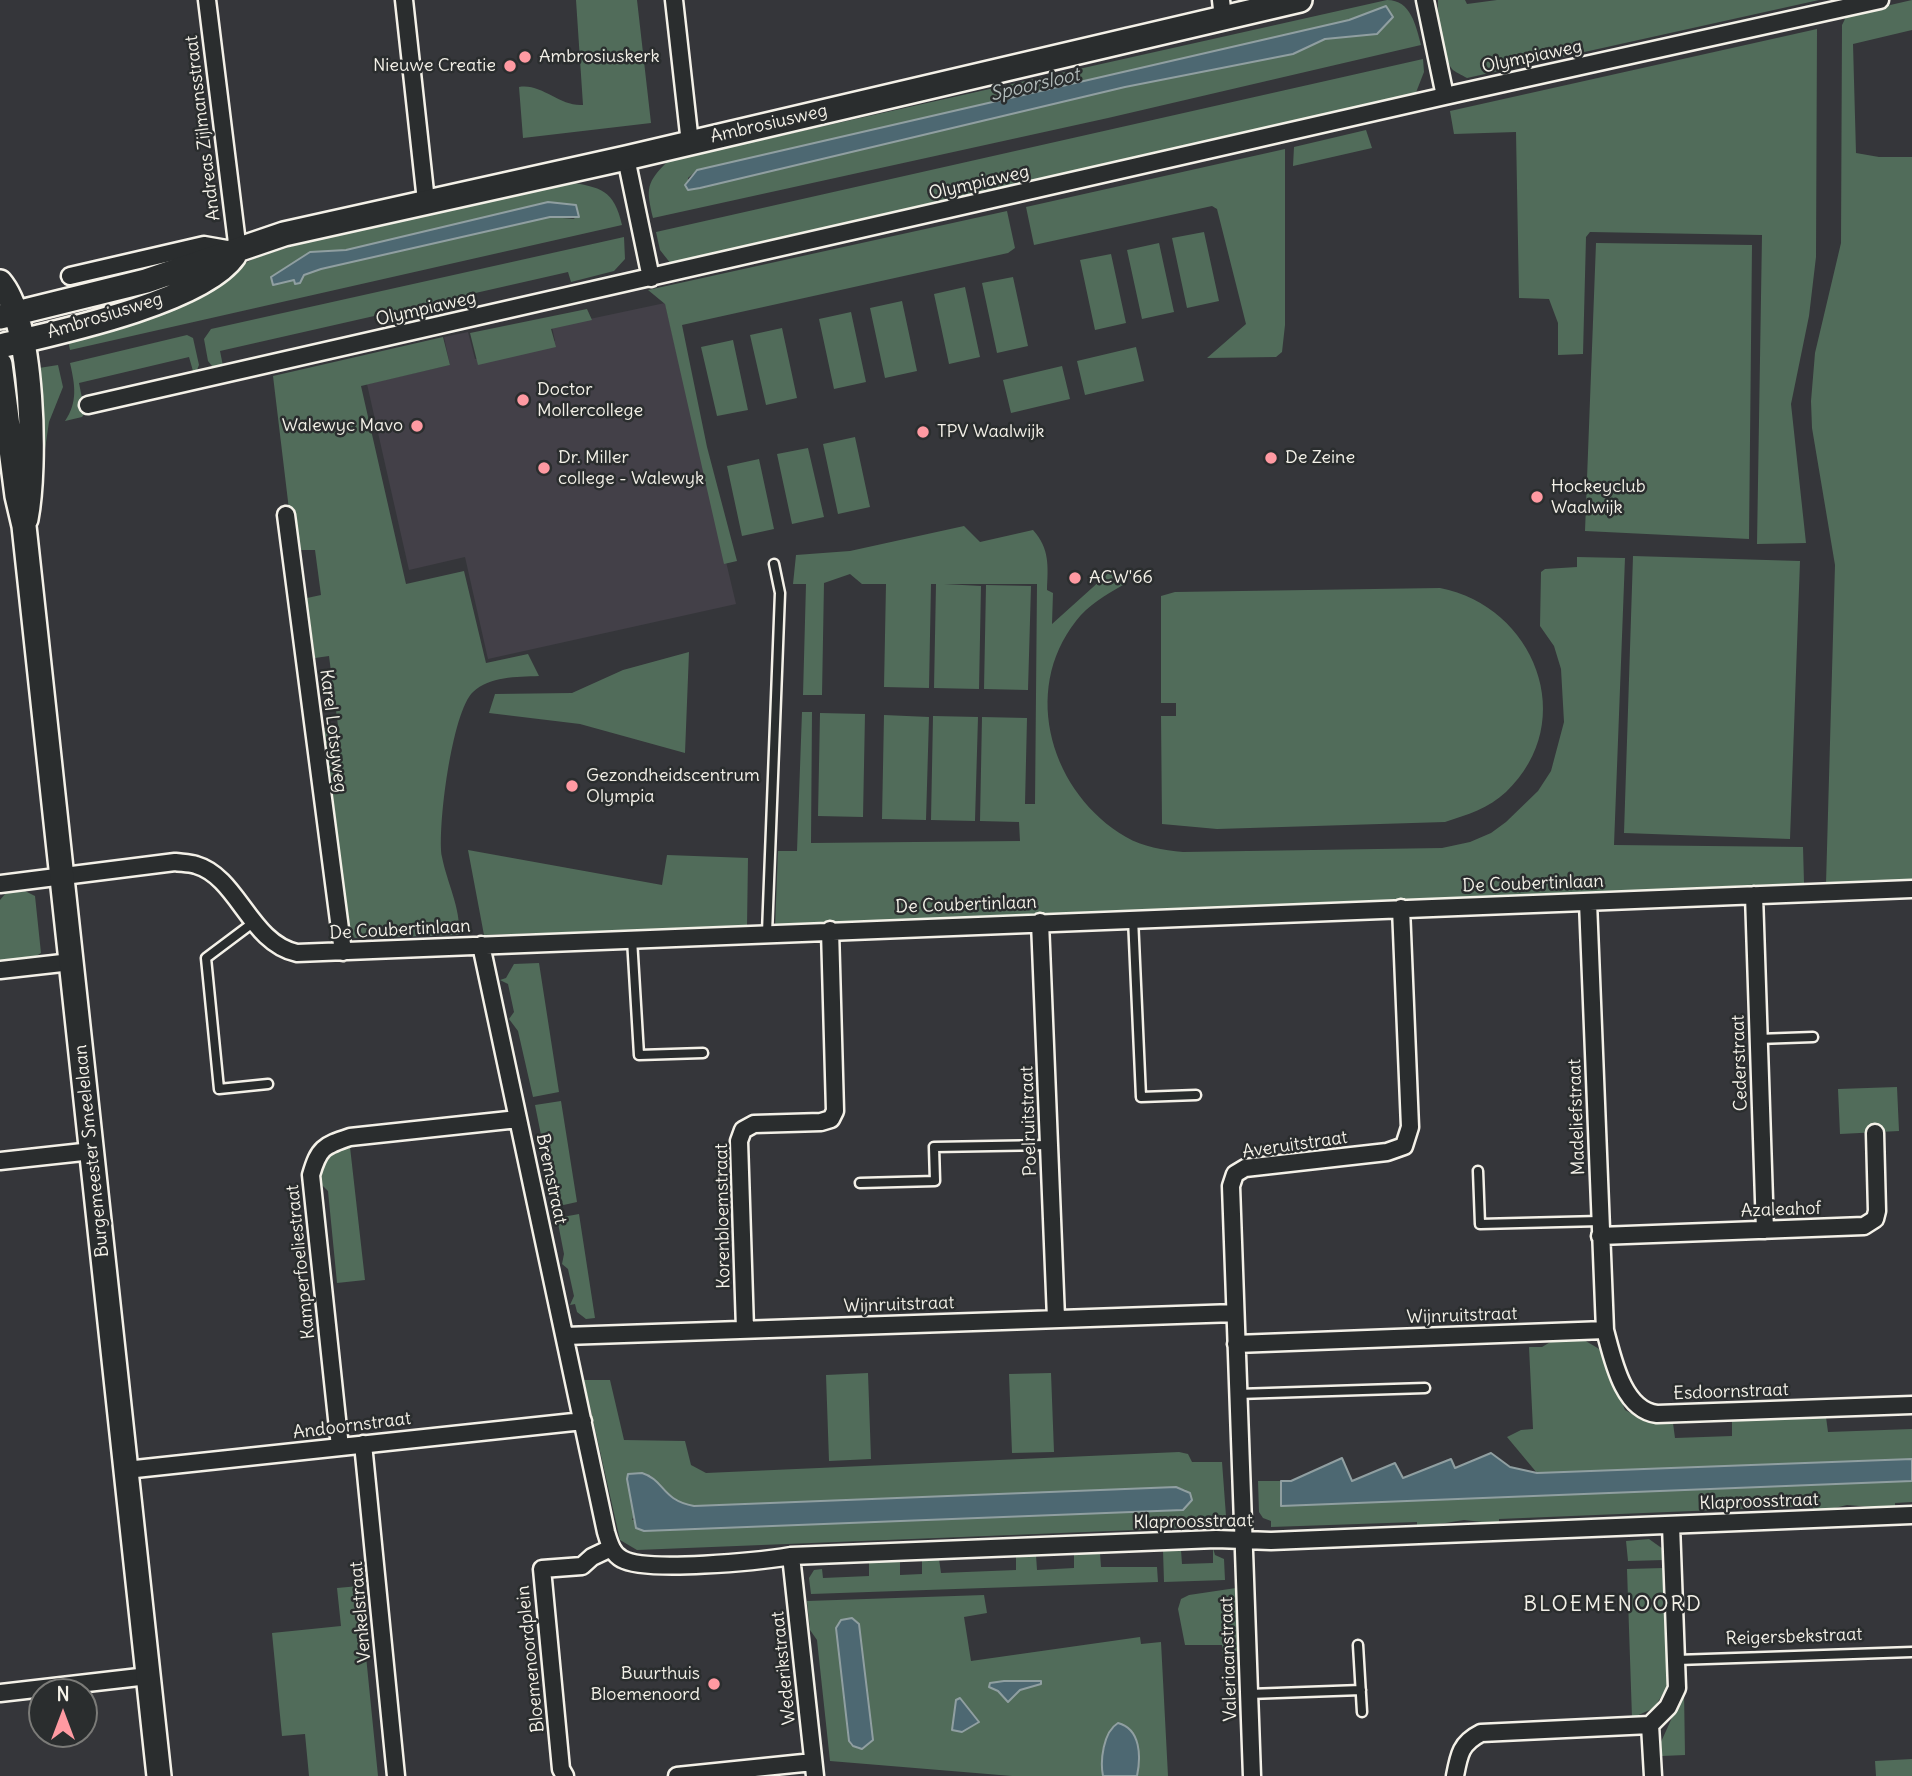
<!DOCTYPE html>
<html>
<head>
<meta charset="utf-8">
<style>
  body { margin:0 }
  #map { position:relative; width:1912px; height:1776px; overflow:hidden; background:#35363a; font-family:Delius,sans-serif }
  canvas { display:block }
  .north { position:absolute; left:28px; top:1678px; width:70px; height:70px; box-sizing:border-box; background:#2a2d2e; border:2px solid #7b7b78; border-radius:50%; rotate:0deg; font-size:19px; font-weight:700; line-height:28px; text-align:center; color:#f4f1e8 }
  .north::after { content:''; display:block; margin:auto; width:24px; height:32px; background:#ff9aa2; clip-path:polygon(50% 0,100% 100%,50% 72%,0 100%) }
</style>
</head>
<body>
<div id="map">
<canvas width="1912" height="1776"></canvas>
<div class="north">N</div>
</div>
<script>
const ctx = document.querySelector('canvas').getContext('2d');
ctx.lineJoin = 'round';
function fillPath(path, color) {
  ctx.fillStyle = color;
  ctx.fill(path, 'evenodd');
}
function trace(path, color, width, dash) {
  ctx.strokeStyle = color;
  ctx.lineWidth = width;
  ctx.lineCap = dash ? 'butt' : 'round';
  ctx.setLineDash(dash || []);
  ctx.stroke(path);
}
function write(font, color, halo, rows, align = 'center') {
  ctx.font = font + ' Delius,sans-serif';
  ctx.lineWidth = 5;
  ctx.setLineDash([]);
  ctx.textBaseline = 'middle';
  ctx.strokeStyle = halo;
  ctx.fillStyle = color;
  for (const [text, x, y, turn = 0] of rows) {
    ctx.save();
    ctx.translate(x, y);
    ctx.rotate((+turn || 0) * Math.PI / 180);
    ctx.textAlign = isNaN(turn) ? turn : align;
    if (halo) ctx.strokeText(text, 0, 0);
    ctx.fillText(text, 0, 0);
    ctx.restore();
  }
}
fillPath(new Path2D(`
  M 665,303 L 736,604 L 488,659 L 465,557 L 409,570 L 367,384 L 450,365 L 444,337 L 468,332 L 475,359 L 555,341 L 552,327 Z`), '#434048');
fillPath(new Path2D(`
  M 576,0 L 637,0 L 651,123 L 523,138 L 519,87 C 542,83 560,107 583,105 Z
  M 1387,0 C 1411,0 1416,26 1421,45 L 1108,118 L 653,218 C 646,188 646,183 668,161 ZM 1385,7 L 1341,37 L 1325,39 L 1293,54 L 1125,87 L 688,190 L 688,178 L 697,170 L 1349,20 Z
  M 1438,0 L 1465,0 L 1467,4 L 1497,0 L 1819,0 L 1467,78 C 1462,75 1455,72 1452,69 C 1443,57 1437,14 1438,0 Z
  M 1912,0 L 1912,30 L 1853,44 L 1856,153 L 1879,157 L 1912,157 L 1912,881 L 1826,884 L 1835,565 L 1812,428 L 1811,401 L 1815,353 L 1841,243 L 1842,25 L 1847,15 Z
  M 1817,29 L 1816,257 L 1809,316 L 1791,404 L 1806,543 L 1757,544 L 1762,235 L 1590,232 L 1586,237 L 1583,354 L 1558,355 L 1558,323 L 1549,299 L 1519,298 L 1516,132 L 1454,134 L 1450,111 Z
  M 1423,59 L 1424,72 L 1415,95 L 1160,157 L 671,264 L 660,250 L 656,232 Z
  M 1366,130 L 1372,148 L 1293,166 L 1294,147 Z
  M 1285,149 L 1285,325 L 1282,352 L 1276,357 L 1207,358 L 1246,324 L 1217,209 L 1212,206 L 1034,245 L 1026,207 Z
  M 567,182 C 601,187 614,190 622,225 L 70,350 L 67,336 L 217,278 L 255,258 L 296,245 ZM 548,202 L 575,219 L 550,217 L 321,269 L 304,275 L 300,283 L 294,280 L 310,252 L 346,250 Z
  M 1007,211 L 1015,248 L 1008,253 L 682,325 L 707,447 L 737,561 L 724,564 L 665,304 L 648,290 Z
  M 1204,232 L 1219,301 L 1187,308 L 1172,238 Z
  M 624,237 L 625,259 L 614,271 L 571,282 L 568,272 L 220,351 L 223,366 L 212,366 L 208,361 L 204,339 L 211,329 Z
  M 1159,243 L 1174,312 L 1142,319 L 1127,250 Z
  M 1596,243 L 1752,245 L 1749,539 L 1585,531 Z
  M 1111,254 L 1126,323 L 1095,330 L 1080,260 Z
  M 1013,277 L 1028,346 L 997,353 L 982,283 Z
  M 965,287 L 980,357 L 949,364 L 934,294 Z
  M 902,301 L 917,371 L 885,378 L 870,308 Z
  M 587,309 L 592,320 L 551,329 L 556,347 L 478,365 L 470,333 Z
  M 851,312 L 866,382 L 834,389 L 819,319 Z
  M 782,328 L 797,398 L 766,405 L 750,335 Z
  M 187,335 L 193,338 L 199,365 L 197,370 L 193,371 L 189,357 L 79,383 L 85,413 L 82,417 L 65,421 C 78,402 75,385 70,363 Z
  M 443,337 L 450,365 L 361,386 L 406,584 L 464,571 L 486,663 L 528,654 L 539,676 C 516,677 490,676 473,692 C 452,711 437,829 442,857 C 447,883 461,908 459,935 L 355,938 L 348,931 L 335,849 L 337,839 L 324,728 L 338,726 L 329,656 L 315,658 L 307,598 L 321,595 L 315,550 L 300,550 L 295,517 L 290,518 L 273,376 Z
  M 733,340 L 748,410 L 717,416 L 701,347 Z
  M 1136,347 L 1144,381 L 1085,395 L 1077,361 Z
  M 58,365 L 63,387 L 49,422 L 43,463 L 39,368 Z
  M 1062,366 L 1070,399 L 1011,413 L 1003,380 Z
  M 855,437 L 870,507 L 838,514 L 823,444 Z
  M 808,448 L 824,517 L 792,524 L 777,454 Z
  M 759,459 L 774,529 L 742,536 L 727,466 Z
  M 964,526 L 980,542 L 1033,530 C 1050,549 1048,566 1047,590 L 1053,593 L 1052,624 L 1112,570 L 1123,585 C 1106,595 1088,605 1076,621 C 1020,692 1052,794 1126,837 C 1143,847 1163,850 1183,852 L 1442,848 L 1470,842 L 1491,833 L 1506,822 L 1538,791 L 1551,771 L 1564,722 L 1561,669 L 1554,646 L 1540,626 L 1541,572 L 1545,569 L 1577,567 L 1577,557 L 1625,558 L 1614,845 L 1803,847 L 1804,883 L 775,928 L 778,851 L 797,851 L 802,712 L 812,712 L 811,843 L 1020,841 L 1019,822 L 980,821 L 982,717 L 1027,718 L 1025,804 L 1035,804 L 1037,584 L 944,584 L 981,586 L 979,689 L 934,688 L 936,584 L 931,584 L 929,688 L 884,687 L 886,584 L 862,584 L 850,574 L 824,583 L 822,695 L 803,695 L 806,584 L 793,584 L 796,555 L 850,551 Z
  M 1633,556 L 1800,561 L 1790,839 L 1624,833 Z
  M 986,585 L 1031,586 L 1028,690 L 984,689 Z
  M 1440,588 C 1534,606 1581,721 1506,792 C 1489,808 1467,815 1445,822 L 1217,829 L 1162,824 L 1161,716 L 1176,716 L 1176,703 L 1161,703 L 1161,596 L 1175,592 Z
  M 689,652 L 685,753 L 580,724 L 489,713 L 495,694 L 572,693 L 623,670 Z
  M 820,713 L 865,714 L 863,817 L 818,816 Z
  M 884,715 L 929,717 L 926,820 L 882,819 Z
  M 933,716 L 978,717 L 975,821 L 931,820 Z
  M 468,850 L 662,885 L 667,855 L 748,858 L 747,927 L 484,935 Z
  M 25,891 L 35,896 L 41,953 L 35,957 L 0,961 L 0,900 L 6,893 Z
  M 539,963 L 559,1092 L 533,1097 L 518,1031 L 509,1019 L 514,1012 L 508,984 L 500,980 L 506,978 L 514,964 Z
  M 1897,1087 L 1899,1131 L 1840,1134 L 1838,1089 Z
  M 561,1101 L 577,1202 L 559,1206 L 558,1200 L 554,1200 L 535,1105 Z
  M 350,1147 L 365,1280 L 337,1283 L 328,1191 L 321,1184 C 319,1164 330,1150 350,1147 Z
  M 579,1214 L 595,1318 L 586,1319 L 577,1312 L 575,1304 L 570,1305 L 574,1296 L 568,1269 L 562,1264 L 564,1254 L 557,1218 Z
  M 1584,1340 L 1601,1350 L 1625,1410 L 1650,1423 L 1673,1423 L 1675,1438 L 1732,1436 L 1732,1421 L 1826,1417 L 1828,1432 L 1912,1429 L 1912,1459 L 1537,1473 L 1507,1437 L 1521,1430 L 1533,1429 L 1529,1347 L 1542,1347 L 1552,1341 Z
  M 868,1373 L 871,1459 L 829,1461 L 826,1375 Z
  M 1051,1373 L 1054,1452 L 1012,1453 L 1009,1374 Z
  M 584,1380 L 610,1380 L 624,1440 L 685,1441 L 691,1465 L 706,1473 L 1179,1452 L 1188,1454 L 1192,1462 L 1222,1462 L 1226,1516 L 1221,1523 L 1211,1527 L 637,1550 L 620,1540 ZM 650,1475 C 666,1490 671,1502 694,1506 L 1176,1487 L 1186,1490 L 632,1520 Z
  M 1258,1481 L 1281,1481 L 1281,1506 L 1912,1481 L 1912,1502 L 1895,1503 L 1895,1509 L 1847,1505 L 1814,1513 L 1813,1506 L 1499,1519 L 1499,1524 L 1464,1520 L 1421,1527 L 1417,1527 L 1417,1522 L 1271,1527 L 1271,1521 L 1263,1518 L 1259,1512 Z
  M 1649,1539 L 1663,1549 L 1664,1560 L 1628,1561 L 1626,1541 Z
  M 1213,1548 L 1215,1555 L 1224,1559 L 1225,1580 L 1164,1582 L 1163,1550 L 1181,1550 L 1182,1564 L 1213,1563 Z
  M 1100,1553 L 1101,1567 L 1157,1567 L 1158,1582 L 811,1594 L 809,1578 L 814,1570 L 822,1569 L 823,1578 L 869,1576 L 869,1561 L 900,1560 L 900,1575 L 922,1574 L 922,1559 L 939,1559 L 941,1573 L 1016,1570 L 1016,1556 L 1036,1555 L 1037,1570 L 1074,1568 L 1074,1554 Z
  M 1664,1568 L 1669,1684 L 1654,1708 L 1632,1718 L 1627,1569 Z
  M 359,1586 L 378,1776 L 309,1776 L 305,1734 L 282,1736 L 272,1633 L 341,1626 L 337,1588 Z
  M 1236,1588 L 1238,1646 L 1236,1654 L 1223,1660 L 1222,1645 L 1185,1645 L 1178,1609 L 1181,1599 L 1189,1595 Z
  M 984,1595 L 987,1613 L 964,1617 L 971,1661 L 1140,1637 L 1141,1644 L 1161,1642 L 1168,1776 L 1137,1776 L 1136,1738 L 1125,1725 L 1103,1753 L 1103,1776 L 1012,1776 L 830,1761 L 817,1640 L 810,1630 L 807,1601 ZM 859,1624 L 873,1740 L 859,1749 L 850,1744 Z
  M 1684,1691 L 1685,1755 L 1662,1756 L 1661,1742 Z
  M 1912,1759 L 1912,1776 L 1876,1776 L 1875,1761 Z`), '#516c5a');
const water = new Path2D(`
  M 1386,6 L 1393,17 L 1377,34 L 1325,39 L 1293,54 L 1125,87 L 700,188 L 688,190 L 685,185 L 697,170 L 1349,20 Z
  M 548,202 L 576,205 L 579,217 L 550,217 L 321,269 L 304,275 L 300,283 L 295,284 L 294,280 L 273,285 L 271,277 L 310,252 L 346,250 Z
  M 1491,1453 L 1510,1467 L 1537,1473 L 1912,1459 L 1912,1481 L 1281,1506 L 1281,1481 L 1291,1481 L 1342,1458 L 1352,1481 L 1395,1463 L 1403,1478 L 1451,1459 L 1455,1468 Z
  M 642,1473 C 665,1480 661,1500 694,1506 L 1176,1487 L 1190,1493 L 1192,1500 L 1183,1510 L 644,1531 L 636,1528 L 627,1479 L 628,1474 Z
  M 852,1618 L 859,1624 L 873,1740 L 862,1749 L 853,1746 L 849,1741 L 836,1628 L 841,1620 Z
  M 1004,1681 L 1041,1681 L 1041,1684 L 1020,1690 L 1008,1702 L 998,1691 L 989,1687 L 990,1683 Z
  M 960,1698 L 979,1722 L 962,1732 L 952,1730 L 956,1700 Z
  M 1118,1723 C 1141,1729 1141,1757 1137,1776 L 1103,1776 C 1100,1761 1103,1732 1118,1723 Z`);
fillPath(water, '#4d6872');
trace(water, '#909fa1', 2);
const lane = new Path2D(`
  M 1133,918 L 1141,1097 L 1196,1095
  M 254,922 L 206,958 L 219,1089 L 268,1084
  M 767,933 L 780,593 L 774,564
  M 632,939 L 639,1055 L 703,1053
  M 1758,1039 L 1813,1037
  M 1478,1171 L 1480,1224 L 1600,1221
  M 860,1183 L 935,1181 L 934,1147 L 1049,1145
  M 1238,1394 L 1425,1388
  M 1358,1645 L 1362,1712
  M 1677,1660 L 1912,1652
  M 1249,1694 L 1361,1690`);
const street = new Path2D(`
  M 404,0 L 426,201
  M 674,0 L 690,143
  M 1221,0 L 1223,18
  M 1425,0 L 1445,96
  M 626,158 L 651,278
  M 70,276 L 204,245 L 238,251 L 207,0
  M 88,405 L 1445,96 L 1880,0
  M 286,515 L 343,952
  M 0,884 L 175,862 C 182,863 190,863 196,865 C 238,877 250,943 297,953 L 1912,889
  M 1754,895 L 1765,1230
  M 1588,902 L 1605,1330 C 1613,1360 1623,1410 1657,1414 L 1912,1405
  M 1040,922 L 1056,1318
  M 481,945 L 606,1532 C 609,1542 612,1554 622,1559 C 646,1573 761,1561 791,1556 L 1216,1539 L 1271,1541 L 1912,1515
  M 0,970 L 71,962
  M 0,1161 L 92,1151
  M 1600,1236 L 1864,1226 L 1875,1219 L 1877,1211 L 1875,1133
  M 745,1329 L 739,1141 L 743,1130 L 754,1124 L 821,1122 L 831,1119 L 835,1111 L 830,930
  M 565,1336 L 1235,1313
  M 1236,1344 L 1605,1330
  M 363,1444 L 396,1776
  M 340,1447 L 311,1175 C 319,1148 323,1146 350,1137 L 518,1119
  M 126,1470 L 583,1421
  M 791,1556 L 815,1776
  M 0,1693 L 148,1676
  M 565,1776 L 561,1769 L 542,1569 L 582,1566 L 592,1557 L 611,1548
  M 677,1776 L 813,1762
  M 1252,1776 L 1231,1186 L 1235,1174 L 1245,1168 L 1387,1152 L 1404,1146 L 1410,1127 L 1401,908
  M 1455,1776 C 1459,1754 1461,1743 1481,1733 L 1650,1725
  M 1653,1776 L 1650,1725 L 1668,1707 L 1677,1688 L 1671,1525`);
const secondary = new Path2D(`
  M 0,282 C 34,322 36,468 26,519
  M 0,317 L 146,281 L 284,234 L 626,158 L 1300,0
  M 0,346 C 56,333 202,302 234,256
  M 0,364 L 17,496 L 24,526 L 159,1776`);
trace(lane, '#f4f1e8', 13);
trace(street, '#f4f1e8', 21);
trace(secondary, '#f4f1e8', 28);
trace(lane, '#2a2d2e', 8);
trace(street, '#2a2d2e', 16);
trace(secondary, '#2a2d2e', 23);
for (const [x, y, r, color] of [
  [525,57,7,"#ff9aa2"],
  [510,66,7,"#ff9aa2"],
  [523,400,7,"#ff9aa2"],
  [417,426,7,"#ff9aa2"],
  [923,432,7,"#ff9aa2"],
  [1271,458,7,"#ff9aa2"],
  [544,468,7,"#ff9aa2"],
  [1537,497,7,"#ff9aa2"],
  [1075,578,7,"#ff9aa2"],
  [572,786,7,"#ff9aa2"],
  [714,1684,7,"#ff9aa2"]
]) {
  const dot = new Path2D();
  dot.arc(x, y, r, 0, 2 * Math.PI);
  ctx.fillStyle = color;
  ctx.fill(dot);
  trace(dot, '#2a2d2e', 2.5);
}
write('18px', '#f4f1e8', '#2a2d2e', [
  ["Ambrosiuskerk",539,57],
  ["Nieuwe Creatie",496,66,"right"],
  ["Doctor",537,390],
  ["Mollercollege",537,411],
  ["Walewyc Mavo",403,426,"right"],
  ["TPV Waalwijk",937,432],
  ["Dr. Miller",558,458],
  ["college - Walewyk",558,479],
  ["De Zeine",1285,458],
  ["Hockeyclub",1551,487],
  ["Waalwijk",1551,508],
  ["ACW'66",1089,578],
  ["Gezondheidscentrum",586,776],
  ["Olympia",586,797],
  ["Buurthuis",700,1674,"right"],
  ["Bloemenoord",700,1695,"right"]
], 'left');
write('18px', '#f4f1e8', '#2a2d2e', [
  ["Olympiaweg",1532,57,-12],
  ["Ambrosiusweg",769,124,-13],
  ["Andreas Zijlmansstraat",203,128,-97],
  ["Olympiaweg",979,183,-13],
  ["Olympiaweg",426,309,-13],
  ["Ambrosiusweg",105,316,-17],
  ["Karel Lotsyweg",333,731,83],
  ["De Coubertinlaan",1533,884,-2],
  ["De Coubertinlaan",966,905,-2],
  ["De Coubertinlaan",400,930,-3],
  ["Cederstraat",1740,1063,-92],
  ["Madeliefstraat",1577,1117,-92],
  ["Poelruitstraat",1029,1121,-92],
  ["Averuitstraat",1295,1145,-8],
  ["Burgemeester Smeelelaan",92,1151,-96],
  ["Bremstraat",551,1179,78],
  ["Azaleahof",1781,1210,-2],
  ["Korenbloemstraat",723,1216,-91],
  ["Kamperfoeliestraat",301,1262,-96],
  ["Wijnruitstraat",899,1305,-2],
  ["Wijnruitstraat",1462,1316,-2],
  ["Esdoornstraat",1731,1392,-2],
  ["Andoornstraat",352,1426,-7],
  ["Klaproosstraat",1759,1502,-2],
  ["Klaproosstraat",1193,1522,-1],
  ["Venkelstraat",361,1612,-95],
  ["Reigersbekstraat",1794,1637,-2],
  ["Bloemenoordplein",531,1659,-96],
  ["Valeriaanstraat",1229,1659,-92],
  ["Wederikstraat",784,1668,-96]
]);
write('italic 19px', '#b1bab9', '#2a2d2e', [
  ["Spoorsloot",1035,85,-13]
]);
ctx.letterSpacing = '2px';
write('21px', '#f4f1e8', '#2a2d2e', [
  ["BLOEMENOORD",1613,1605]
]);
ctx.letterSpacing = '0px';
</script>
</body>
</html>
